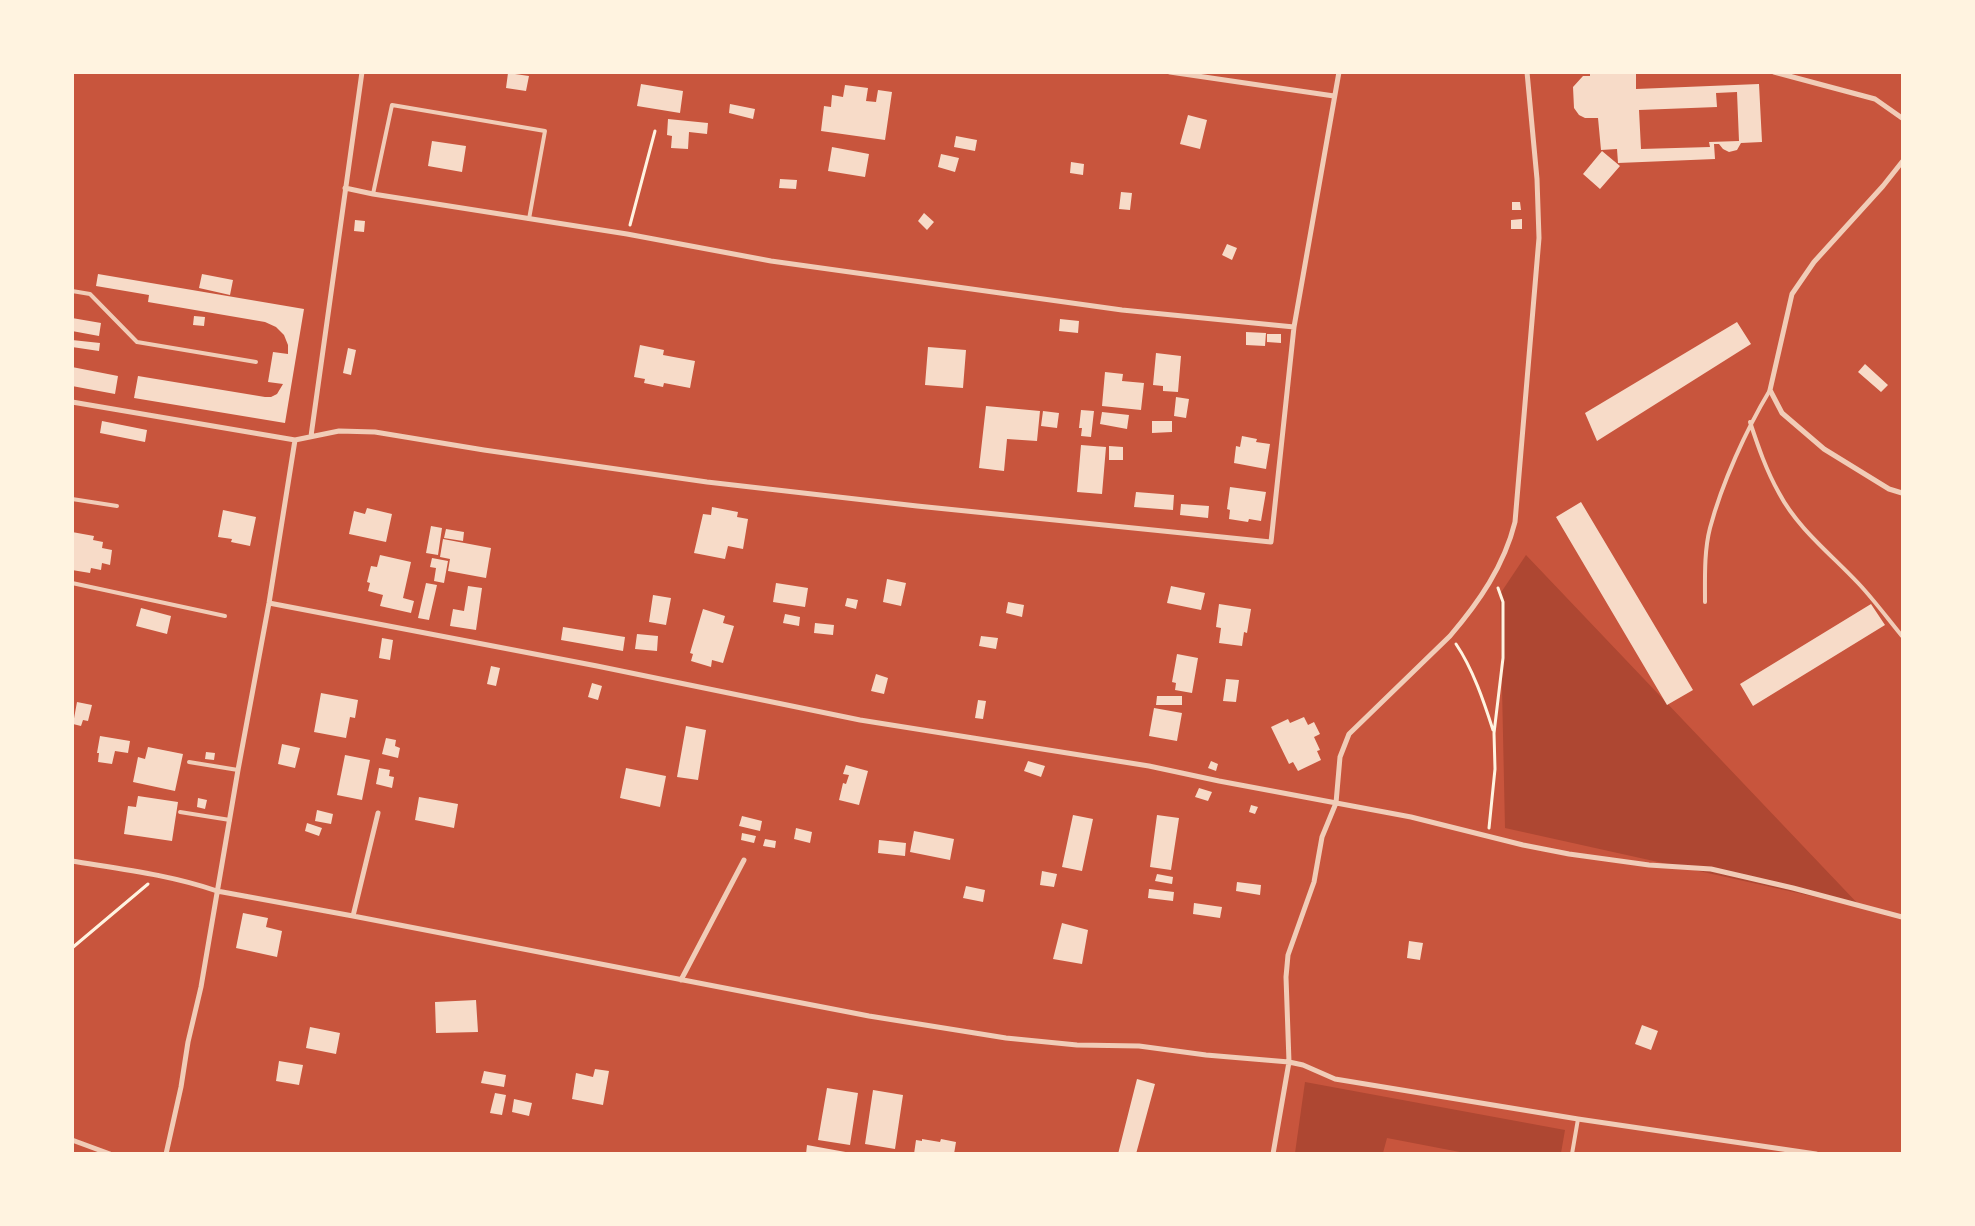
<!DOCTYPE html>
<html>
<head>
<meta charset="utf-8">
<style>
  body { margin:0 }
  #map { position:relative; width:1975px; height:1226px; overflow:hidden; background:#c8553d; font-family:Karla,sans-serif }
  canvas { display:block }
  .frame { position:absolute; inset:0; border:74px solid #fff3e0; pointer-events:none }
</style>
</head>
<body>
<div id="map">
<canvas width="1975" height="1226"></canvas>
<div class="frame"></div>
</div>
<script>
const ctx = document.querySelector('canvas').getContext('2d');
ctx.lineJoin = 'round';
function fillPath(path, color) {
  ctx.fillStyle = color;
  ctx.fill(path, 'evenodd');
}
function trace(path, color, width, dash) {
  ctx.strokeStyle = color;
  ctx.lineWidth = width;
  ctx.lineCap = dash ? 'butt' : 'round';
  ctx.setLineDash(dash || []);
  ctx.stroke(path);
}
fillPath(new Path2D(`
  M 1526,555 L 1861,907 L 1505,828 L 1500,594 Z
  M 1305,1082 L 1565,1130 L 1561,1153 L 1465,1153 L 1387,1138 L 1383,1153 L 1295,1153 Z`), '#ae4732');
fillPath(new Path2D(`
  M 1590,72 L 1636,72 L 1636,89 L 1759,84 L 1762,142 L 1741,143 L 1737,150 L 1729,152 L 1723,149 L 1719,144 L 1714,144 L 1715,159 L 1618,163 L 1617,149 L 1601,150 L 1598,118 L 1585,118 L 1579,115 L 1574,108 L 1573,87 L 1583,76 L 1590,76 ZM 1737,92 L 1739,141 L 1709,142 L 1710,147 L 1641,149 L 1639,110 L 1717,107 L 1716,93 Z
  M 508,73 L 529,76 L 526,91 L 506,88 Z
  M 641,84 L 683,91 L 680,113 L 637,106 Z
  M 845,85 L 868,88 L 866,101 L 876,102 L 878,90 L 892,92 L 885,140 L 821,131 L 824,106 L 831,107 L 832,95 L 843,97 Z
  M 730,104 L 755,109 L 753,119 L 729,113 Z
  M 1188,115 L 1207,120 L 1200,149 L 1180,144 Z
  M 668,119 L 708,123 L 707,134 L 689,132 L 688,149 L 671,148 L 672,136 L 667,135 Z
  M 956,136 L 977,140 L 975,151 L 954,147 Z
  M 432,141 L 466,146 L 462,172 L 428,166 Z
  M 832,147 L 869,154 L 865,177 L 828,171 Z
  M 1602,151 L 1620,166 L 1600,189 L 1583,174 Z
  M 941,154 L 959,158 L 955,172 L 938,167 Z
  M 1071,162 L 1084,164 L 1083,175 L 1070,173 Z
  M 780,179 L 797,180 L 796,189 L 779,188 Z
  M 1121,192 L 1132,193 L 1130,210 L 1119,209 Z
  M 1512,202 L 1520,202 L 1521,210 L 1512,210 Z
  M 924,213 L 934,222 L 927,230 L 918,221 Z
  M 1522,219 L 1522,229 L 1511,229 L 1511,220 Z
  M 355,220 L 365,221 L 364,232 L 354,231 Z
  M 1227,244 L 1237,248 L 1232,260 L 1222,255 Z
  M 98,274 L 304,309 L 285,423 L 134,398 L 138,376 L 265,397 L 271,397 L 277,394 L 283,384 L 268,382 L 273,352 L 288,354 L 288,345 L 284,335 L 276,327 L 265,322 L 148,302 L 149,295 L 96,286 Z
  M 202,274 L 233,280 L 230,295 L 199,288 Z
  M 194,316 L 205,317 L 204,326 L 193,325 Z
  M 72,318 L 101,323 L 99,336 L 72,331 Z
  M 1060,319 L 1079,321 L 1078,333 L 1059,331 Z
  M 1737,322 L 1751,344 L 1597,441 L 1585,413 Z
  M 1246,332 L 1266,333 L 1265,346 L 1246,345 Z
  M 1267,334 L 1281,334 L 1281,343 L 1267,342 Z
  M 72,340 L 100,343 L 99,351 L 72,347 Z
  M 640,345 L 664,350 L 663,355 L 695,361 L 690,388 L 664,383 L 663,387 L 644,383 L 645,379 L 634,377 Z
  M 928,347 L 966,350 L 963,388 L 925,385 Z
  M 348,348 L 356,350 L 351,375 L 343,373 Z
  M 1156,353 L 1181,356 L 1178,392 L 1163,391 L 1163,386 L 1153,385 Z
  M 1865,364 L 1888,385 L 1881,392 L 1858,372 Z
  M 72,367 L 118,376 L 115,394 L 72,386 Z
  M 1105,372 L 1123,374 L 1122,381 L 1144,383 L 1141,410 L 1102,406 Z
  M 1176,397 L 1189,399 L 1186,418 L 1174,416 Z
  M 986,406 L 1040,411 L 1037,441 L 1007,439 L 1004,471 L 979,468 Z
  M 1081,410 L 1094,411 L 1091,437 L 1081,436 L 1082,428 L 1079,428 Z
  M 1043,411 L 1059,413 L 1057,428 L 1041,426 Z
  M 1102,412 L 1129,415 L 1127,429 L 1100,424 Z
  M 102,421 L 147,430 L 145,442 L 100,433 Z
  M 1152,421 L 1172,421 L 1172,432 L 1152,433 Z
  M 1242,436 L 1257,439 L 1256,442 L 1270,444 L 1266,469 L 1234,463 L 1236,446 L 1240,447 Z
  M 1081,445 L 1106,447 L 1102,494 L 1077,492 Z
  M 1109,446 L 1123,447 L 1123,460 L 1109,460 Z
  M 1230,487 L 1266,492 L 1261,521 L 1249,519 L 1248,522 L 1229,519 L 1230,510 L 1227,509 Z
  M 1136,492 L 1174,495 L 1173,510 L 1134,507 Z
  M 1581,502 L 1693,690 L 1667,705 L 1556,517 Z
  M 1181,504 L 1209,506 L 1208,518 L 1180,515 Z
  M 712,507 L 738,512 L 737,517 L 748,519 L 743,549 L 728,546 L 725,559 L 694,553 L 703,514 L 711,515 Z
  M 367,508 L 392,514 L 386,542 L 349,534 L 354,511 L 365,514 Z
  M 223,510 L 256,517 L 250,546 L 231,542 L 232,539 L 218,537 Z
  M 431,526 L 442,528 L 438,555 L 426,553 Z
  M 446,529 L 464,532 L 463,541 L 444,538 Z
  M 72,532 L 94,536 L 93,540 L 103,542 L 102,548 L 112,550 L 110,565 L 102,563 L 101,570 L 91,568 L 90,573 L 72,570 Z
  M 443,539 L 491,548 L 486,578 L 448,571 L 450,559 L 440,557 Z
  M 380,555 L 411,562 L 403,598 L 414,601 L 411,613 L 380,606 L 383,595 L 368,591 L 370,583 L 367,582 L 371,566 L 377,567 Z
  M 432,558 L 448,561 L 444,583 L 434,581 L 436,568 L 430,567 Z
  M 887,579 L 906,583 L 901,606 L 883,602 Z
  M 426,583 L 437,585 L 429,620 L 418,618 Z
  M 776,583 L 808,588 L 805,607 L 773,602 Z
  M 468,586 L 482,588 L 476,630 L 450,626 L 453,609 L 464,611 Z
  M 1171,586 L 1205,593 L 1201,610 L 1167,603 Z
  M 653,595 L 671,598 L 666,625 L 649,622 Z
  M 847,598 L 858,600 L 856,609 L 845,606 Z
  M 1008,602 L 1024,605 L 1022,617 L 1006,613 Z
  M 1219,604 L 1251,609 L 1247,633 L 1244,632 L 1242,646 L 1219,643 L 1221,628 L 1216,627 Z
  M 1871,604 L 1885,625 L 1753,706 L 1740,684 Z
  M 141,608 L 171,616 L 167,634 L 136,626 Z
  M 703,609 L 725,616 L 723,623 L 734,626 L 723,663 L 712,660 L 711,667 L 691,661 L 693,654 L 690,653 Z
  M 785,614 L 800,617 L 799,626 L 783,623 Z
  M 815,623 L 834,625 L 833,635 L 814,633 Z
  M 563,627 L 625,637 L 623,651 L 561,640 Z
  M 637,634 L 658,636 L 657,651 L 635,649 Z
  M 981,636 L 998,638 L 996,649 L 979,646 Z
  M 382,638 L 393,640 L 390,660 L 379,658 Z
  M 1177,654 L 1198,658 L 1192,693 L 1175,690 L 1176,683 L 1172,682 Z
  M 491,666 L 500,668 L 496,686 L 487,684 Z
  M 876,674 L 888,678 L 884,694 L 871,691 Z
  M 1226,679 L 1239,680 L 1236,702 L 1223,701 Z
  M 592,683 L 602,686 L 598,700 L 588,697 Z
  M 321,693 L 358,700 L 355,718 L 350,717 L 346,738 L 314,732 Z
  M 1157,696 L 1182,696 L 1182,705 L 1156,705 Z
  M 978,700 L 986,701 L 983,719 L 975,718 Z
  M 77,702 L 92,705 L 88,721 L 83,720 L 81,726 L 73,724 Z
  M 1154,708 L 1182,713 L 1177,741 L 1149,736 Z
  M 1304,717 L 1308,725 L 1314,722 L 1320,734 L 1314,737 L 1320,750 L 1317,751 L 1321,760 L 1298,771 L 1293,762 L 1289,764 L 1271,727 L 1288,719 L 1290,723 Z
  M 686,726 L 706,730 L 698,780 L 677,777 Z
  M 100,736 L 130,741 L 128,753 L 115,751 L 112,764 L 98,762 L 99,753 L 97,753 Z
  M 386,738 L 396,740 L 395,746 L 400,748 L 398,758 L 382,754 Z
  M 282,744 L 300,748 L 295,768 L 278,764 Z
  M 148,747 L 183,754 L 175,791 L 133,782 L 138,757 L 145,759 Z
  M 206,752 L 215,753 L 214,760 L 205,759 Z
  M 345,755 L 370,760 L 362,800 L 337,795 Z
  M 1028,761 L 1045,766 L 1041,777 L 1024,771 Z
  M 1211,761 L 1218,764 L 1216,771 L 1208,768 Z
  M 846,765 L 868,771 L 859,805 L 839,800 L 843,783 L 846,784 L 849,775 L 843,774 Z
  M 379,768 L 390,770 L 389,776 L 394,777 L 392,788 L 376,784 Z
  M 626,768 L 666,776 L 660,807 L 620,798 Z
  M 1199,788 L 1212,792 L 1208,801 L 1195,797 Z
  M 138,796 L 178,802 L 172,841 L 124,834 L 128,806 L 136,807 Z
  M 419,797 L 458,804 L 454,828 L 415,820 Z
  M 198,798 L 207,800 L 205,809 L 197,807 Z
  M 1251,805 L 1258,807 L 1255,814 L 1249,812 Z
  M 317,810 L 333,814 L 331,824 L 315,821 Z
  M 1073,815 L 1093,819 L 1082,871 L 1062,867 Z
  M 1157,815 L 1179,818 L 1171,870 L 1150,867 Z
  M 742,816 L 762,821 L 760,831 L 739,826 Z
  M 307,823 L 322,828 L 319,836 L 305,831 Z
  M 796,828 L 812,832 L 810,843 L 794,839 Z
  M 914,831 L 954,839 L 950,860 L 910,852 Z
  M 742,833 L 756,836 L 754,843 L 741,840 Z
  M 765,839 L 776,841 L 775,848 L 763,846 Z
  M 879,840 L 906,843 L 905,856 L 878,853 Z
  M 1042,871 L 1057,874 L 1054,887 L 1040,885 Z
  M 1157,874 L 1173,877 L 1172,884 L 1155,881 Z
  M 1237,882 L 1261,885 L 1260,895 L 1236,891 Z
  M 966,886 L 985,890 L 983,902 L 963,898 Z
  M 1149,889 L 1174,892 L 1173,901 L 1148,898 Z
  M 1194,903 L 1222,907 L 1220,918 L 1193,914 Z
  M 243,913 L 268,918 L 266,927 L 282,931 L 277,957 L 236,948 Z
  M 1062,923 L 1088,930 L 1082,964 L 1053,959 Z
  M 1409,941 L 1423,943 L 1420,960 L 1407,958 Z
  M 476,1000 L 478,1032 L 436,1033 L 435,1002 Z
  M 1642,1025 L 1658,1031 L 1651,1050 L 1635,1044 Z
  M 310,1027 L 340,1033 L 336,1054 L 306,1048 Z
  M 279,1061 L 303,1065 L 299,1085 L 276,1081 Z
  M 595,1069 L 609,1071 L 603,1105 L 572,1099 L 576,1073 L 593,1077 Z
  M 484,1071 L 506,1075 L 504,1087 L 481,1083 Z
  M 1137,1079 L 1155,1084 L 1136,1154 L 1118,1154 Z
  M 827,1088 L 858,1093 L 850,1145 L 818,1140 Z
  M 873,1090 L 903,1095 L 895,1149 L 865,1144 Z
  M 495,1093 L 506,1095 L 502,1115 L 490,1113 Z
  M 514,1099 L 532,1103 L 529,1116 L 512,1112 Z
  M 922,1139 L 940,1142 L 941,1139 L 956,1142 L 954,1154 L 914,1154 L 916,1140 L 922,1141 Z
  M 807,1145 L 851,1153 L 851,1154 L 806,1154 Z`), '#f7dbc8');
trace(new Path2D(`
  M 630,225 L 655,131
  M 1456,644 C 1473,669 1484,702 1493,730
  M 1489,828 L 1495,769 L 1494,733 L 1503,658 L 1503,602 L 1498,588
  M 72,948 L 148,884`), '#fff3e0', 3);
trace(new Path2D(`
  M 373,194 L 392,105 L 545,131 L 529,219
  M 72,291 L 90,294 L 137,342 L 256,362
  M 1750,422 C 1758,446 1766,470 1779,493 C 1798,529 1831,554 1859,584 C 1874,600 1888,619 1902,636
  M 72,499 L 117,506
  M 72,583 L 225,616
  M 1705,602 C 1705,578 1704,551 1710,528 C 1722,483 1746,430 1770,390
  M 189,762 L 238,770
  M 180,812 L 230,820
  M 1572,1154 L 1578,1119`), '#f1ccb7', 4);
trace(new Path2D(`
  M 1170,72 L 1334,96
  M 1774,72 L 1875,99 L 1902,118
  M 1902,162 L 1883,186 L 1814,262 L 1792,294 L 1770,390 L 1782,413 L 1824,449 L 1889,489 L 1902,493
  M 345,188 L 373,194 L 627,234 L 771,261 L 1122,310 L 1294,327
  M 72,402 L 295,440 L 339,431 L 375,432 L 484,450 L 707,482 L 917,506 L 1271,542 L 1294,327 L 1339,72
  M 311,436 L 362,72
  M 269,603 L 597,666 L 860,720 L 1149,766 L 1219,781 L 1411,817 L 1523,845 L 1569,854 L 1649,865 L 1711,869 L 1793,888 L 1902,917
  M 72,861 C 121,869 171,875 217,891 L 353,916 L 869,1016 L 1006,1038 L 1077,1045 L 1139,1046 L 1206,1055 L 1289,1062 L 1303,1065 L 1335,1079 L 1578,1119 L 1816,1154
  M 353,916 L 378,813
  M 681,980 L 744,860
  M 72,1140 L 110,1154
  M 166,1154 L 181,1087 L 188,1042 L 201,987 L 238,770 L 269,603 L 295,440
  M 1273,1154 L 1289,1062 L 1286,977 L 1288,955 L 1314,882 L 1322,837 L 1336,803 L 1340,757 L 1349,734 L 1450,636 C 1479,602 1504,566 1515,522 L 1539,238 L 1537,179 L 1527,72`), '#f1ccb7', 5);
</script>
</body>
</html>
